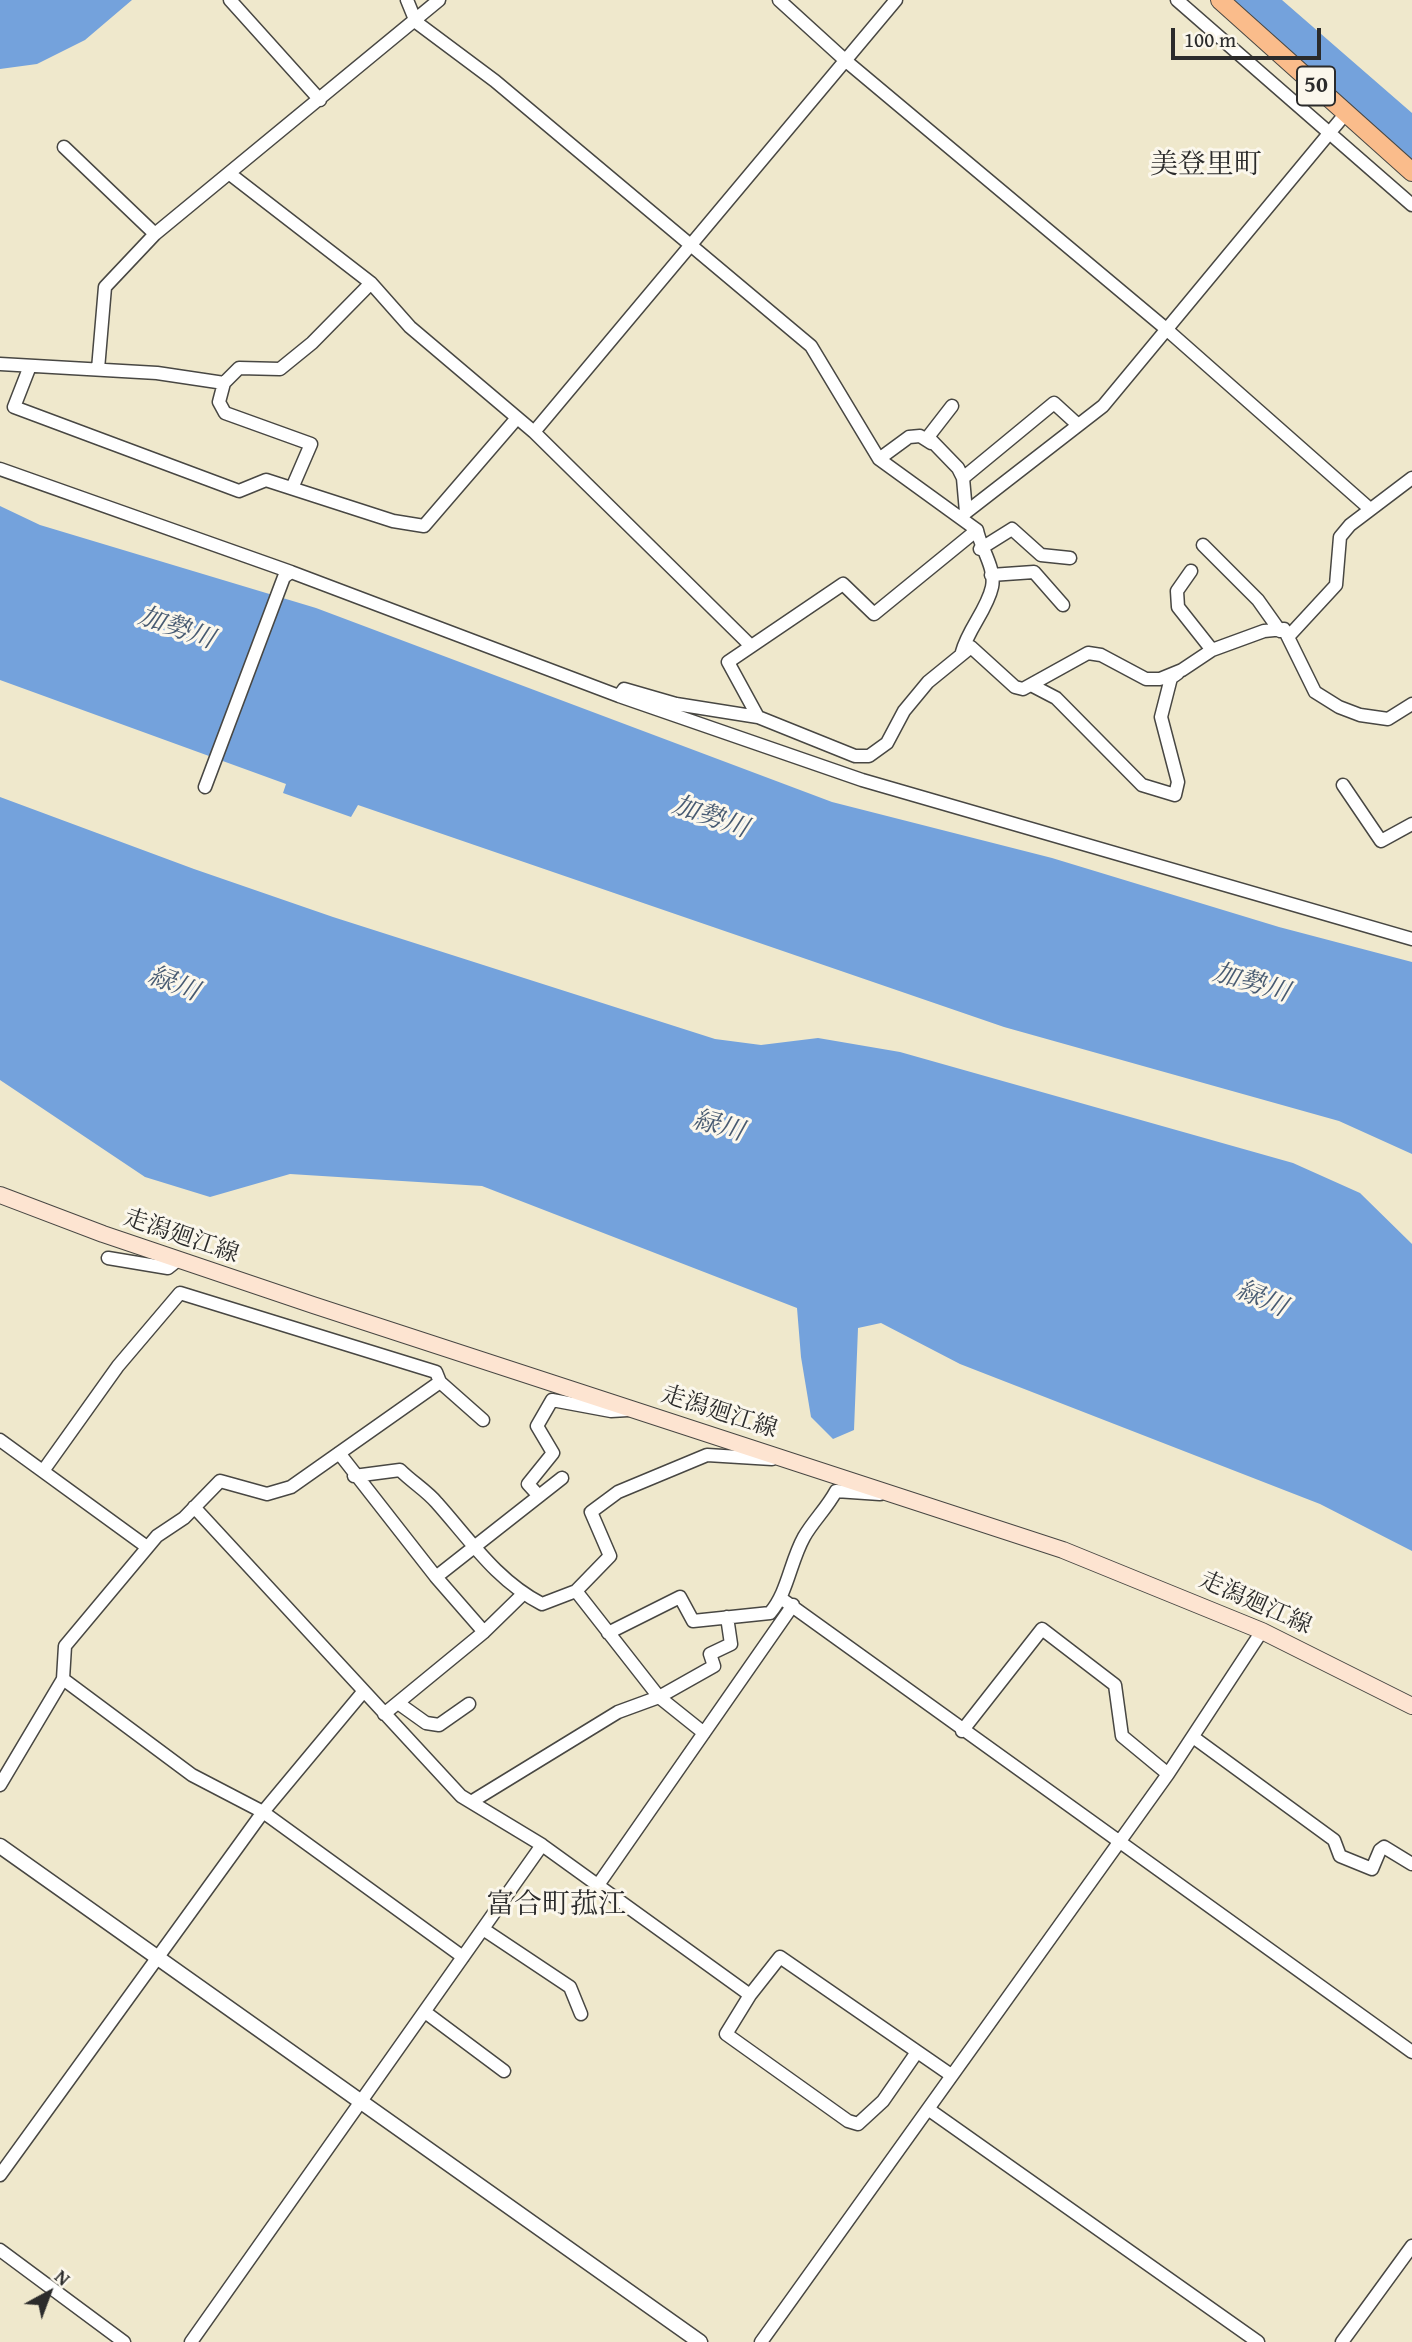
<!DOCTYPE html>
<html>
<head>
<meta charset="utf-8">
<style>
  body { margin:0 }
  #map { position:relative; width:1412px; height:2342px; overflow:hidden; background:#efe8cc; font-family:"Gentium Book Plus",serif }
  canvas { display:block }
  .north { position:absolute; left:14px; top:2258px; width:70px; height:70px; -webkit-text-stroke:5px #fbf7ec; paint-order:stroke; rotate:41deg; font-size:19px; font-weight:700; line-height:28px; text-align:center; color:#2b2b2b }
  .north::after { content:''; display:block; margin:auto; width:24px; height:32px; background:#2b2b2b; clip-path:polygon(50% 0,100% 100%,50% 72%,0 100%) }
  .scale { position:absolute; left:1171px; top:28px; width:150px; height:32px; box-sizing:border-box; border:4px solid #2b2b2b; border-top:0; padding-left:9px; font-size:21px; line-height:24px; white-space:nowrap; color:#2b2b2b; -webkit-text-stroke:5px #fbf7ec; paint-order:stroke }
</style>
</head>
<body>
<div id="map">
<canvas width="1412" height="2342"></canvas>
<div class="north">N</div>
<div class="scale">100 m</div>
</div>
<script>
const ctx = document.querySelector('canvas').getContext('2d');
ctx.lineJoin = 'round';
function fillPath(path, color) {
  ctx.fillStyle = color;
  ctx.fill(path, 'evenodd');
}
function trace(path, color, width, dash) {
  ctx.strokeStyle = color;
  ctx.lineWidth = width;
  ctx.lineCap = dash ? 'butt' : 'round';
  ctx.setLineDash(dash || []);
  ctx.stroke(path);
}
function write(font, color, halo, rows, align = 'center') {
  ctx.font = font + ' "Gentium Book Plus","Noto Serif JP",serif';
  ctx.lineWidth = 6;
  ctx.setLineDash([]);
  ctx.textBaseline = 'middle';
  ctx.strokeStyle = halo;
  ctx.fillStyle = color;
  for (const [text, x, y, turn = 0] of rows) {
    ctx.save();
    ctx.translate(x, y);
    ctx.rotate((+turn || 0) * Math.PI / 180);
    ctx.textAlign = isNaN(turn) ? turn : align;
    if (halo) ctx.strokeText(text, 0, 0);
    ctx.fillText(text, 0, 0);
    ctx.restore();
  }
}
fillPath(new Path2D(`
  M 0,0 L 132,0 L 85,40 L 37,64 L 0,69 Z
  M 1232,0 L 1282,0 L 1412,113 L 1412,159 Z
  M 0,506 L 40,525 L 316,608 L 832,802 L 1052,858 L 1279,927 L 1412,962 L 1412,1154 L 1339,1121 L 1004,1027 L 358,805 L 351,817 L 283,793 L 286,784 L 0,680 Z
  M 0,797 L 194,869 L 333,917 L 715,1039 L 761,1045 L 818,1038 L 900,1052 L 1293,1163 L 1360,1193 L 1412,1244 L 1412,1551 L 1320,1504 L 960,1364 L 881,1323 L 858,1328 L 854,1430 L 833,1439 L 811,1417 L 801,1357 L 797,1308 L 482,1186 L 290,1174 L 210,1197 L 145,1177 L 0,1080 Z`), '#74a2dc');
const minor = new Path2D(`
  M 230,0 L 320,100
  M 407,0 L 416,22 L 495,81 L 811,346 L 879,459 L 977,530 C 980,547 996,568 992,587 C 987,610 968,629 962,652
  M 779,0 L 846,61 L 1165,328 L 1370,509
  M 1177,0 L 1412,205
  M 64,147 L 155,234
  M 230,174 L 371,283 L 410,327 L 534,432 L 750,645
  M 0,364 L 157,373 L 224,383 L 239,368 L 280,369 L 312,343 L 371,283
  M 30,366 L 14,407 L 239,491 L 266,480 L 393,521 L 424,526 L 517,418
  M 98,369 L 105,287 L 155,234 L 439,0
  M 224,383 L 219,402 L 225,413 L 311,444 L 292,488
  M 952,406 L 928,437 L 958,468 L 963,478
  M 534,432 L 896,0
  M 879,459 L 909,437 L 920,436 L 931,443
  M 0,469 L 291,572
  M 966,512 L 963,478 L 1054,403 L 1077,424
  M 960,517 L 1103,406 L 1346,113
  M 1203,545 L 1258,600 L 1280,631
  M 980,549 L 1012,529 L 1041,555 L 1070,558
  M 1191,571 L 1177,591 L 1178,607 L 1212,650
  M 991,575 L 1034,572 L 1063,605
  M 1288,637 L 1336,585 L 1340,537 L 1350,525 L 1412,478
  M 1033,686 L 1056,698 L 1142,785 L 1175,795 L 1178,782 L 1161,717 L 1171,678 L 1178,673
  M 619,696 L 862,780 L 1412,939
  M 758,717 L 728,662 L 843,584 L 874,614 L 977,530
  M 1343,785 L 1381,841 L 1412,824
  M 205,787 L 284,577 L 291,572 L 619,696 L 624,689 L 676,704 L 758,717 L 855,756 L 869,756 L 887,743 L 904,711 L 928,682 L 971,647 L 1015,687 L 1023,689 L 1088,653 L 1101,655 L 1146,679 L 1160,679 L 1182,670 L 1212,650 L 1264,631 L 1284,629 L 1315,692 L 1339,707 L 1360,715 L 1388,719 L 1412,704
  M 108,1258 L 168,1268 L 178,1260
  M 440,1382 L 483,1420
  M 0,1440 L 147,1547
  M 339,1453 L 436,1577 L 484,1632
  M 354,1476 L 400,1470 C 412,1482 427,1491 437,1503 C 470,1540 497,1581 542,1604 L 576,1591 L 610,1556 L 591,1512 L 618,1492 L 707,1455 L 772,1459
  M 538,1495 L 528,1484 L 553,1453 L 537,1426 L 552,1400 L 611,1411 L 628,1410
  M 194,1507 L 461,1796 L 542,1845 L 750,1995
  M 436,1577 L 562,1478
  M 576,1591 L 659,1697 L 704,1733
  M 782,1599 L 1412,2052
  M 608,1633 L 680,1597 L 693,1621 L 770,1613 C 788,1592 790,1562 804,1537 C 813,1521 827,1508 836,1491 L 880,1494
  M 63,1679 L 192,1775 L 263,1812 L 463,1957
  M 398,1703 L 426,1723 L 439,1725 L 469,1704
  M 384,1714 L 484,1632 L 523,1594
  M 962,1731 L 1042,1629 L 1115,1685 L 1122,1736 L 1168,1774
  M 1193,1737 L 1334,1840 L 1340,1856 L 1372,1869 L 1380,1850 L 1384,1847 L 1412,1864
  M 0,1785 L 63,1679 L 65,1646 L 157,1536 L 184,1518 L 220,1481 L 267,1494 L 291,1487 L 440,1382 L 436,1372 L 180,1293 L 118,1366 L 43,1471
  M 471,1802 L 618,1712 L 659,1697 L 714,1666 L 710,1654 L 731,1644 L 727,1617
  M 598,1885 L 793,1605
  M 483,1929 L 570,1987 L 581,2014
  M 425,2012 L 504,2071
  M 917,2052 L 883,2101 L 858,2124 L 848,2121 L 726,2034 L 750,1995 L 780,1957 L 951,2075
  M 928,2109 L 1258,2342
  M 0,2175 L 263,1812 L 363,1692
  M 0,2250 L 124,2342
  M 191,2342 L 542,1845
  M 761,2342 L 1168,1774 L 1262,1631
  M 1342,2342 L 1412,2246`);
const tertiary = new Path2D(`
  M 0,1846 L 700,2342`);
const secondary = new Path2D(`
  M 0,1195 L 103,1234 L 313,1305 L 1063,1550 L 1262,1631 L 1412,1706`);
const primary = new Path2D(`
  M 1220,0 L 1412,172`);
trace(minor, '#484743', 15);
trace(tertiary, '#484743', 17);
trace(secondary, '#484743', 18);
trace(primary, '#484743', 20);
trace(minor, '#fff', 12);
trace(tertiary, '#fff', 14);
trace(secondary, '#fde4d1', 16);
trace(primary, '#fabc8b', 18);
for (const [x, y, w] of [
  [1316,86,38]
]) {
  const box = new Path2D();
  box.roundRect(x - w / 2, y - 19.5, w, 39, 5);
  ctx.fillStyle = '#fbf7ec';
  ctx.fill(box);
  trace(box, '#2b2b2b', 2);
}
write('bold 23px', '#2b2b2b', null, [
  ["50",1316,86]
]);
write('24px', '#2b2b2b', '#fbf7ec', [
  ["走潟廻江線",181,1237,19],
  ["走潟廻江線",719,1413,18],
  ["走潟廻江線",1255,1604,24]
]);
write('italic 26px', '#485b72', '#fbf7ec', [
  ["加勢川",176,629,19],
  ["加勢川",710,818,19],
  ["加勢川",1251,984,16],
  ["緑川",173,985,21],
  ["緑川",718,1127,15],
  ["緑川",1261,1300,23]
]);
write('28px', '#2b2b2b', '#fbf7ec', [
  ["美登里町",1206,166],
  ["富合町菰江",556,1906]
]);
</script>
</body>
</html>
